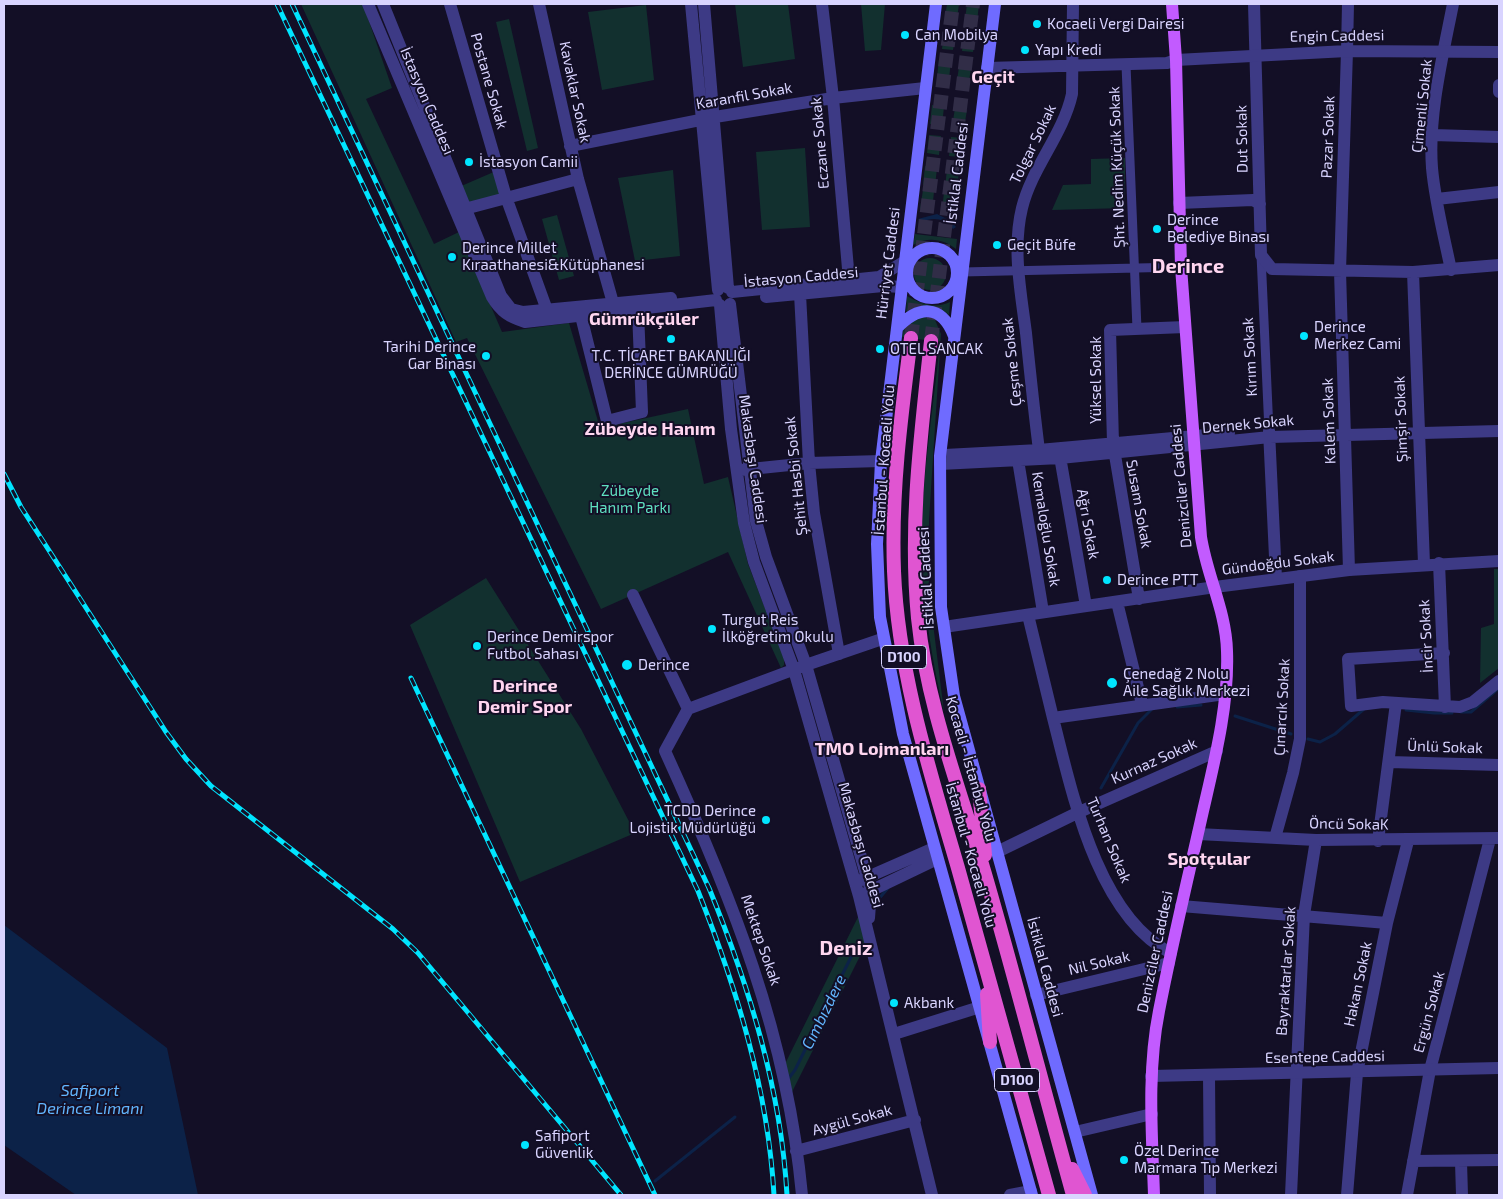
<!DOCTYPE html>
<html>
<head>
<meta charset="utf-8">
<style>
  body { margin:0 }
  #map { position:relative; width:1503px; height:1199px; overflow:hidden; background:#130f26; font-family:"Exo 2",sans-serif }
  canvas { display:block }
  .frame { position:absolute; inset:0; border:5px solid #d9d4ff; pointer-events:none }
</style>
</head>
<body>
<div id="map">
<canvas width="1503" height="1199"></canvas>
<div class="frame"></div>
</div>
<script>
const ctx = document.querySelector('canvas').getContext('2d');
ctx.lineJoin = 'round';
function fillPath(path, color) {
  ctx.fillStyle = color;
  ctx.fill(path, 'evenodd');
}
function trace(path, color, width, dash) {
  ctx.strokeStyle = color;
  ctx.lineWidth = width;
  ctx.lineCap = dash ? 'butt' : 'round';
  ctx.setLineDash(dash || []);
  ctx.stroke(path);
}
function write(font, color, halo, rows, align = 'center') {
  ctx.font = font + ' "Exo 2",sans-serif';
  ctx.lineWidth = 4;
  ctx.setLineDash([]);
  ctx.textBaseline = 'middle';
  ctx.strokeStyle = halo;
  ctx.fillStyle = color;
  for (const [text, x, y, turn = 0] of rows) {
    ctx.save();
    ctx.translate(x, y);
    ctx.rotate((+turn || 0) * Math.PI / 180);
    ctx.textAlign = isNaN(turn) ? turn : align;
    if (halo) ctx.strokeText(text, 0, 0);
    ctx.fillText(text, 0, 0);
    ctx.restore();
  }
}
fillPath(new Path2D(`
  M 301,4 L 363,4 L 392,88 L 366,99 L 434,244 L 459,232 L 502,332 L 569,323 L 600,428 L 688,409 L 704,484 L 728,477 L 748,564 L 784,658 L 784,665 L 781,668 L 728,552 L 601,609 L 467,338 L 456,342 Z
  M 735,4 L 788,4 L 795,59 L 743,67 Z
  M 861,4 L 885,4 L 881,50 L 865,51 Z
  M 947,4 L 959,4 L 957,19 L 945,18 Z
  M 967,4 L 979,4 L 977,22 L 965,20 Z
  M 646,5 L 654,80 L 602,90 L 588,12 Z
  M 509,19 L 538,148 L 527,151 L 496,22 Z
  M 944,30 L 956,31 L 953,50 L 942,49 Z
  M 964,33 L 976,34 L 973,52 L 962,51 Z
  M 939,59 L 951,60 L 949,79 L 937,78 Z
  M 960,61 L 972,63 L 969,81 L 957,80 Z
  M 932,105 L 944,107 L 942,125 L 930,124 Z
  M 955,108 L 967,110 L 964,128 L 952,127 Z
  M 929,135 L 941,136 L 939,155 L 927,153 Z
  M 951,137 L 963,138 L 961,157 L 949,156 Z
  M 805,148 L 810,227 L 762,230 L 756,152 Z
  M 1125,158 L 1125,208 L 1052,210 L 1063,185 L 1091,184 L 1091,159 Z
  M 925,166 L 937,168 L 935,186 L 923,185 Z
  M 947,169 L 959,171 L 957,189 L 945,188 Z
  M 673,170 L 680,256 L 635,261 L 618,178 Z
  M 496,171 L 504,196 L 467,206 L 459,187 Z
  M 923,190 L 934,192 L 932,210 L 920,209 Z
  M 944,192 L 956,194 L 954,212 L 942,211 Z
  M 557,215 L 574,276 L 559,280 L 542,219 Z
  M 915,234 L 957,239 L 956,249 C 944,239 928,236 913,245 Z
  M914 274a16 16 0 1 1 32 0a16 16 0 1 1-32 0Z
  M 907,296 C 921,304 935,309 950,302 L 949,315 C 938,305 918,303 906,312 Z
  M 920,316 L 935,320 L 941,334 L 929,520 L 929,591 L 944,712 C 932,661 924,611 922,558 C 920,486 933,413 940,342 L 902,337 L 904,327 Z
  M 1494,569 L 1499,569 L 1499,668 L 1480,683 L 1481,628 L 1494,624 Z
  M 486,578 L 581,729 L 635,833 L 520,882 L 410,625 Z
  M 861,911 L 868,940 L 789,1098 L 783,1068 Z`), '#12302f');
fillPath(new Path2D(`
  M 937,214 L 951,221 L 956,227 L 953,229 C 943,218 934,217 921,222 L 918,219 Z
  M 4,925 L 167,1048 L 198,1195 L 76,1195 L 4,1145 Z`), '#0c2248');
trace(new Path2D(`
  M 1177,707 L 1201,705
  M 1406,710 L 1434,713 L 1452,713
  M 1461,712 L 1471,712 L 1499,688
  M 1235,716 L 1291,734
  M 1308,739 L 1320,742 L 1335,734 L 1364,709
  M 1101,788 L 1138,723 L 1153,708
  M 877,901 L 888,888
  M 789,1078 L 795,1070 L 859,941
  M 655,1181 L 735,1117`), '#0c2248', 3);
trace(new Path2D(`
  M 911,338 L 953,4
  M 931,341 L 973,4`), '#312d47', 14, [14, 7]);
trace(new Path2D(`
  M 1126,65 L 1137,329
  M 1261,255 L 1269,431
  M 962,272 L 1181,267`), '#3d3a85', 9);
trace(new Path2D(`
  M 368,4 L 492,297 C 501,312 509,317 525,322 L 716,300
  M 383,4 L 501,296 L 511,309 L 523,312 L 671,298
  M 450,4 L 506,197 L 547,310
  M 539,4 L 578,179 L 613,303
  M 691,4 L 718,290
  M 704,4 L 728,288
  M 822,4 L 833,98 L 849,280
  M 1254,4 L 1261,255 L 1272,269 L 1413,272 L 1499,265
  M 1347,51 L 1340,271 L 1349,570
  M 987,68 L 1167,63 L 1176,60
  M 1499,85 L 1499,92
  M 1433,135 L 1499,137
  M 570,146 L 715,117 L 833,98 L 925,88
  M 1437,199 L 1499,192
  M 1179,203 L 1253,200 L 1260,204
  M 457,211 L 578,179
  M 1451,270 C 1444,236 1435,202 1432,168 C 1428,115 1443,55 1453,4
  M 1413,272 L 1424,564
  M 732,292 L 879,277 L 905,261
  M 800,294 L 809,463 L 814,513 L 839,654
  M 766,297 L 883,286 L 902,287
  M 730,304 L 756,521 L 766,557 L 806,665 L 867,878 L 871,890 L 869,918
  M 720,305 L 731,429 L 744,523 L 754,562 L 794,670 L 859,896 L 932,1195
  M 581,316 L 607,421 L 642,412 L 638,311
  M 1269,431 L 1276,578
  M 1039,450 C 1034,411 1030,372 1026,333 C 1021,293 1012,249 1022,208 C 1032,167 1063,135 1072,94 L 1073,4
  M 1059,451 L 1086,606
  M 1017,454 L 1043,612
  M 945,455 L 1039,450 L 1229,433
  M 940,464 L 1060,458 L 1270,437 L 1499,431
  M 741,470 L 809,463 L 881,461
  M 1439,563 L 1445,707
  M 633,595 L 688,709 L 806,665 L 882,639
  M 1139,599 L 1113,443 L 1110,330 L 1185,327
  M 1117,602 L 1142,704
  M 1028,615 L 1053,718 L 1225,694
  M 944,627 L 1215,587
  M 1444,653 L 1348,659 L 1351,706 L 1383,702 L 1460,707 L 1473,702 L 1499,681
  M 688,709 L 665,751 C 732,898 787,1033 802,1195
  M 1053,718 C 1072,792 1097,916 1171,953
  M 1389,762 L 1499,765
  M 1198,834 L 1316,840 L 1499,838
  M 1275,838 L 1293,773 L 1300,739 L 1300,576
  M 1378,841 L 1396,703
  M 997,852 L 1077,813 L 1217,751
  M 861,880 L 934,848
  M 864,894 L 937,859
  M 1181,906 L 1387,923
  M 1036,995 L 1169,963
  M 894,1034 L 980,1007
  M 1209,1075 L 1210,1195
  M 1075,1132 L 1152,1114
  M 796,1151 L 915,1120
  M 1413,1161 L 1499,1160
  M 1461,1162 L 1462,1195
  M 1010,1195 L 1031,1191
  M 1291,1195 L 1304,915 L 1316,840
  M 1347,1195 L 1357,1073 L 1387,923 L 1408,841
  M 1407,1195 L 1430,1070 L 1490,839`), '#3d3a85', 12);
trace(new Path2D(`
  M 1347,51 L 1348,4
  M 1176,60 L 1347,51 L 1499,52
  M 1215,587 L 1349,570 L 1499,561
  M 1151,1076 L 1499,1068`), '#3d3a85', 12);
trace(new Path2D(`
  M 936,4 L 881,461 L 877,544 L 880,617 L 903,734 L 1032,1195
  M 995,4 L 940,456 L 941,607 L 954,696 L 1092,1195
  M907 273a25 25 0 1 1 50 0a25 25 0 1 1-50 0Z
  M 897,328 C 918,306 941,303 954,336`), '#6f6bff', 12);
trace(new Path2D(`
  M 1154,1195 C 1152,1134 1147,1071 1159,1011 C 1172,944 1188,878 1203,811 C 1215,759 1229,704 1227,651 C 1226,611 1207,576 1201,537 L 1181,267 L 1176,60 L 1172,4`), '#c25bff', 12);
trace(new Path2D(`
  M 911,338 C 901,416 891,493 894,571 C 898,672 930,772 958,868 C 989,977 1018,1086 1049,1195
  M 931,341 C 921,434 909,524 918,618 C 927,708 962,794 987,881 C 1017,985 1044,1091 1073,1195
  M 979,789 L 985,855
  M 987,994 L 990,1042
  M 1072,1169 L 1085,1195`), '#e055d1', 14);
const rail = new Path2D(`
  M 277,4 L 698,891 C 737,989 768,1090 774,1195
  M 292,4 L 709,888 C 749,986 781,1089 787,1195
  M 4,474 L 21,507 L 166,732 L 186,759 L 211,786 L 393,929 L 418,953 L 621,1195
  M 411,678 L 655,1195`);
trace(rail, '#00e5ff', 5);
trace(rail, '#130f26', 3, [9]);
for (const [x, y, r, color] of [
  [1037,24,5,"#00e5ff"],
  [905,35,5,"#00e5ff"],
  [1025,50,5,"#00e5ff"],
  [469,162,5,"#00e5ff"],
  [1157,229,5,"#00e5ff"],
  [997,245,5,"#00e5ff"],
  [452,257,5,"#00e5ff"],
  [1304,336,5,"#00e5ff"],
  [671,339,5,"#00e5ff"],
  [880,349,5,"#00e5ff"],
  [486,356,5,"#00e5ff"],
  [1107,580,5,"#00e5ff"],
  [712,629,5,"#00e5ff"],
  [477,646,5,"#00e5ff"],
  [627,665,6,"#00e5ff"],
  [1112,683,6,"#00e5ff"],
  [766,820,5,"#00e5ff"],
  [894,1003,5,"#00e5ff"],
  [525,1145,5,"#00e5ff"],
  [1124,1160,5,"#00e5ff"]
]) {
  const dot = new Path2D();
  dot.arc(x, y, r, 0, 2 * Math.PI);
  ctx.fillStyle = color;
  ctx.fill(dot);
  trace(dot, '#130f26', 2);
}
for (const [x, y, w] of [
  [904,657,45],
  [1017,1080,45]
]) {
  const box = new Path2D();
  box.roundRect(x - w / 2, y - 11.5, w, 23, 4);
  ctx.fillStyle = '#130f26';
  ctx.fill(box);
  trace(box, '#d9d4ff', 1);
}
write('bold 14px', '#d9d4ff', null, [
  ["D100",904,657],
  ["D100",1017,1080]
]);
write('15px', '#d9d4ff', '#130f26', [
  ["Kocaeli Vergi Dairesi",1047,24],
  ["Can Mobilya",915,35],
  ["Yapı Kredi",1035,50],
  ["İstasyon Camii",479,162],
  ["Derince",1167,220],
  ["Belediye Binası",1167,237],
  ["Geçit Büfe",1007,245],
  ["Derince Millet",462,248],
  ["Kıraathanesi&Kütüphanesi",462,265],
  ["Derince",1314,327],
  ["Merkez Cami",1314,344],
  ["Tarihi Derince",476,347,"right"],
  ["Gar Binası",476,364,"right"],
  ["OTEL SANCAK",890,349],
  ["T.C. TİCARET BAKANLIĞI",671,356,"center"],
  ["DERİNCE GÜMRÜĞÜ",671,373,"center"],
  ["Derince PTT",1117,580],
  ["Turgut Reis",722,620],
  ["İlköğretim Okulu",722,637],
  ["Derince Demirspor",487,637],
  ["Futbol Sahası",487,654],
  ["Derince",638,665],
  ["Çenedağ 2 Nolu",1123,674],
  ["Aile Sağlık Merkezi",1123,691],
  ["TCDD Derince",756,811,"right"],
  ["Lojistik Müdürlüğü",756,828,"right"],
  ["Akbank",904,1003],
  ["Safiport",535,1136],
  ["Güvenlik",535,1153],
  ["Özel Derince",1134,1151],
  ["Marmara Tıp Merkezi",1134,1168]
], 'left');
write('15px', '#d9d4ff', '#130f26', [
  ["Engin Caddesi",1337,36,-1],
  ["Postane Sokak",489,81,74],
  ["Kavaklar Sokak",575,92,78],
  ["Karanfil Sokak",744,96,-10],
  ["İstasyon Caddesi",427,101,67],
  ["Çimenli Sokak",1422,106,-84],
  ["Pazar Sokak",1328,137,-88],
  ["Dut Sokak",1242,139,-91],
  ["Eczane Sokak",820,143,-95],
  ["Tolgar Sokak",1033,144,-64],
  ["Şht. Nedim Küçük Sokak",1117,167,-92],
  ["İstiklal Caddesi",957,173,-83],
  ["Hürriyet Caddesi",888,263,-83],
  ["İstasyon Caddesi",801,277,-5],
  ["Kırım Sokak",1250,357,-93],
  ["Çeşme Sokak",1012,362,-96],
  ["Yüksel Sokak",1096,380,-90],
  ["Şimşir Sokak",1401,419,-92],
  ["Kalem Sokak",1329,421,-92],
  ["Dernek Sokak",1248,424,-5],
  ["Makasbaşı Caddesi",753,459,82],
  ["İstanbul - Kocaeli Yolu",884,460,-86],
  ["Şehit Hasbi Sokak",796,476,-96],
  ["Denizciler Caddesi",1181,486,-95],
  ["Susam Sokak",1139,504,80],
  ["Ağrı Sokak",1088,524,80],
  ["Kemaloğlu Sokak",1046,529,81],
  ["Gündoğdu Sokak",1278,563,-7],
  ["İstiklal Caddesi",926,578,-93],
  ["İncir Sokak",1426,636,-93],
  ["Çınarcık Sokak",1282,707,-87],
  ["Ünlü Sokak",1445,747,2],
  ["Kurnaz Sokak",1154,761,-24],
  ["Kocaeli - İstanbul Yolu",971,769,74],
  ["Öncü SokaK",1349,824,1],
  ["Turhan Sokak",1109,840,67],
  ["Makasbaşı Caddesi",861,845,74],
  ["İstanbul - Kocaeli Yolu",971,855,74],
  ["Mektep Sokak",761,940,71],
  ["Denizciler Caddesi",1155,952,-78],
  ["Nil Sokak",1099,963,-13],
  ["İstiklal Caddesi",1045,967,75],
  ["Bayraktarlar Sokak",1286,971,-86],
  ["Hakan Sokak",1358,984,-78],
  ["Ergün Sokak",1429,1012,-75],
  ["Esentepe Caddesi",1325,1057,-1],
  ["Aygül Sokak",852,1120,-15]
]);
write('15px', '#5fe0c0', '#130f26', [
  ["Zübeyde",630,491],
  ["Hanım Parkı",630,508]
]);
write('italic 16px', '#62b6ff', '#130f26', [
  ["Cımbızdere",824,1012,-64],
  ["Safiport",90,1091],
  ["Derince Limanı",90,1109]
]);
write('bold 18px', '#ffd6f0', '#130f26', [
  ["Geçit",993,77],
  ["Gümrükçüler",644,319],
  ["Zübeyde Hanım",650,429],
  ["Derince",525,686],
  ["Demir Spor",525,707],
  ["TMO Lojmanları",882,749],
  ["Spotçular",1209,859]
]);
write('bold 20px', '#ffd6f0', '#130f26', [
  ["Derince",1188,266],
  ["Deniz",846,948]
]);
</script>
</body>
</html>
